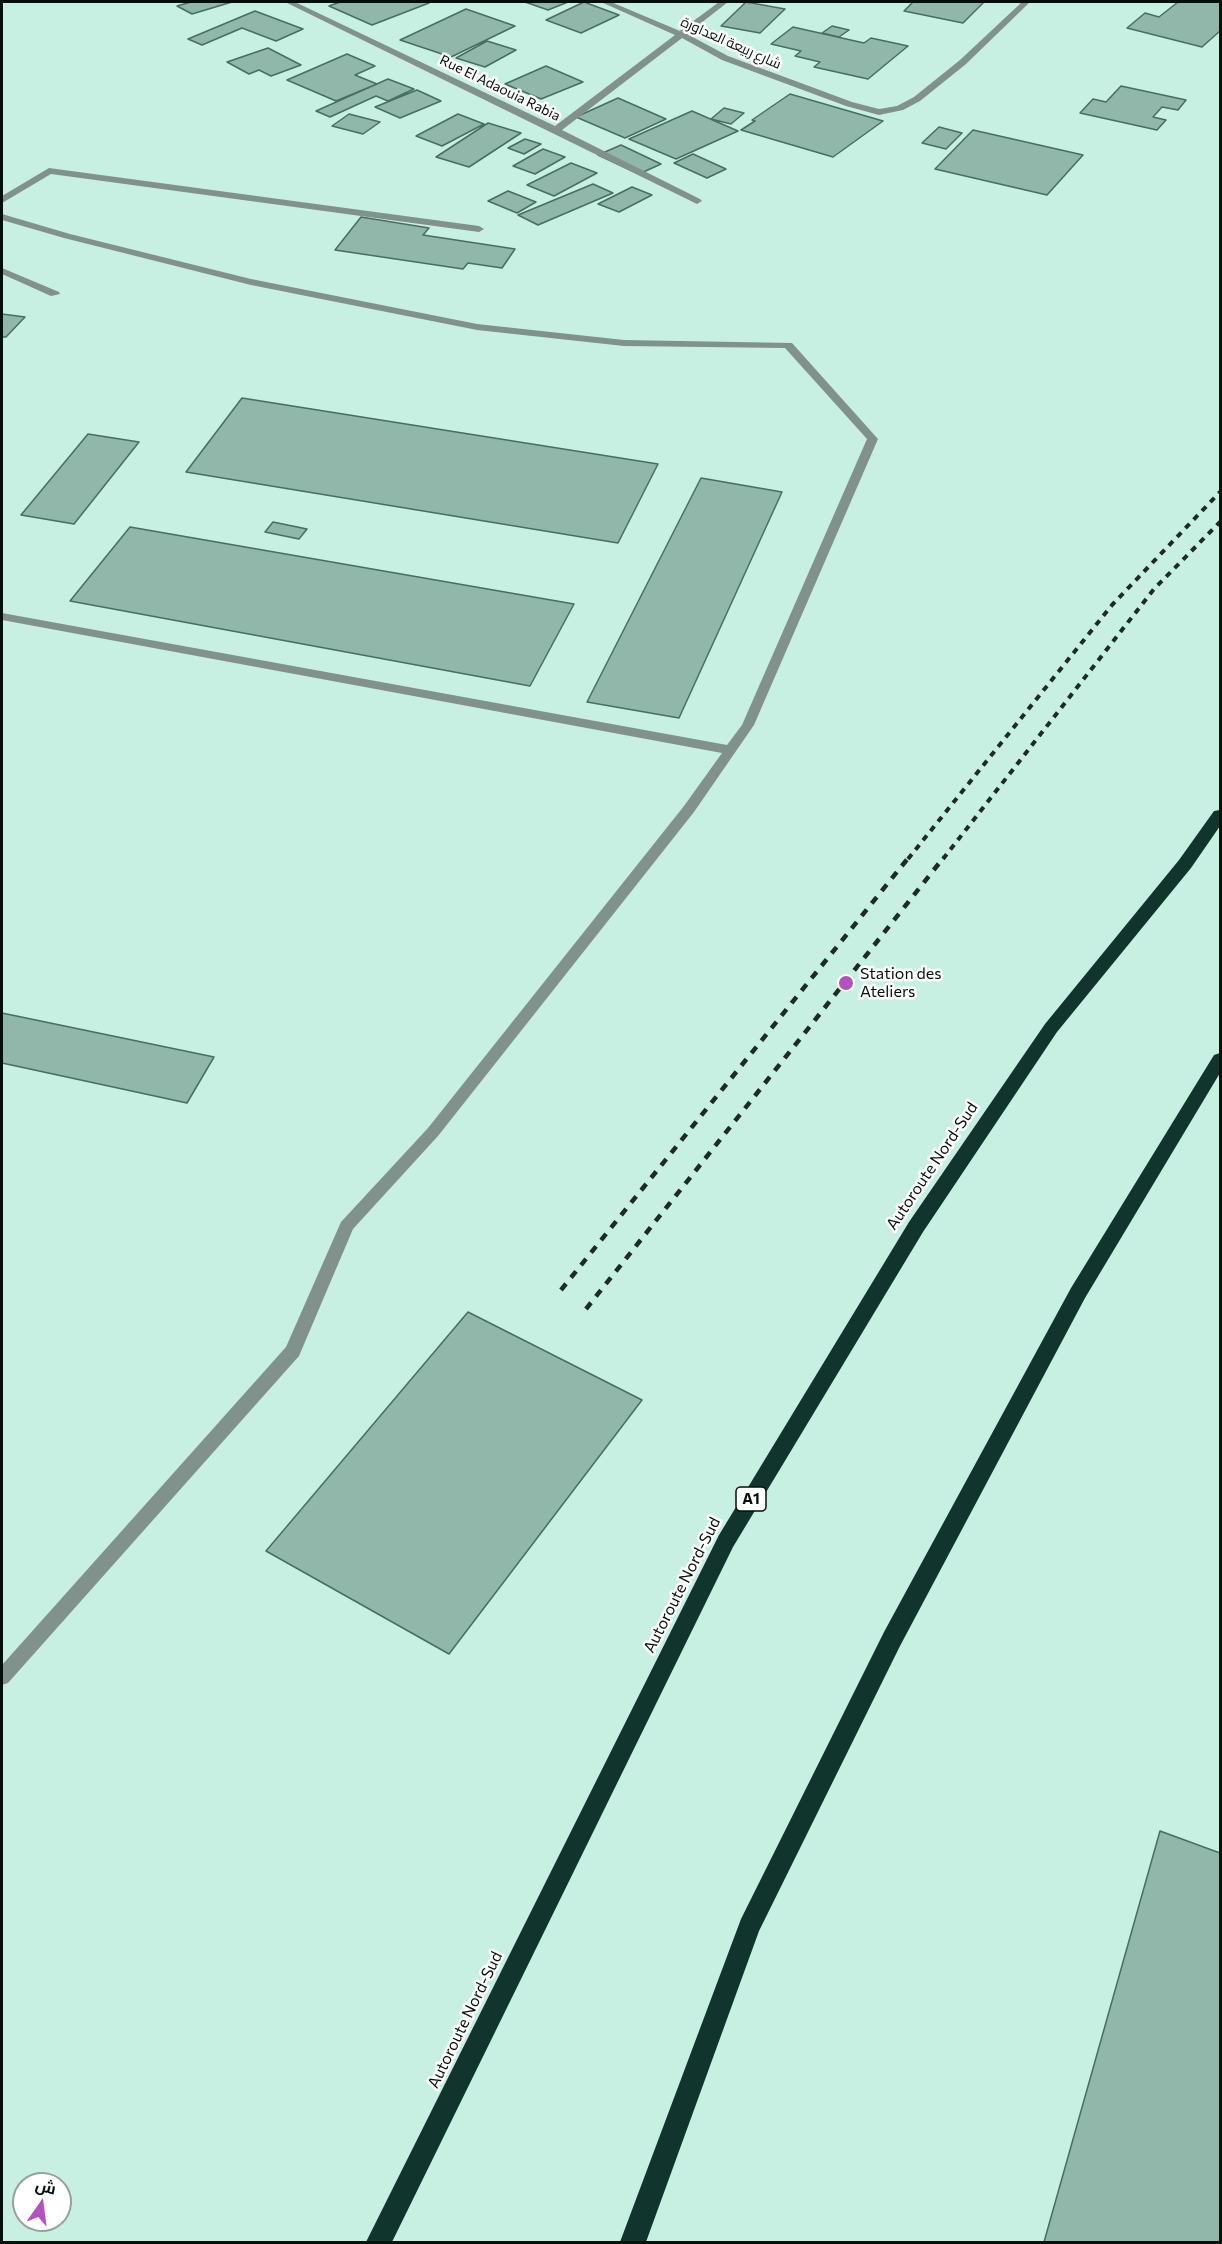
<!DOCTYPE html>
<html>
<head>
<meta charset="utf-8">
<style>
  body { margin:0 }
  #map { position:relative; width:1222px; height:2244px; overflow:hidden; background:#c7efe2; font-family:Commissioner,Cairo,sans-serif }
  canvas { display:block }
  .frame { position:absolute; inset:0; border:3px solid #030f0b; pointer-events:none }
  .north { position:absolute; left:12px; top:2172px; width:60px; height:60px; box-sizing:border-box; background:#fff; border:2px solid #9a9f9d; border-radius:50%; rotate:14deg; font-size:16px; font-weight:700; line-height:24px; text-align:center; color:#030f0b }
  .north::after { content:''; display:block; margin:auto; width:21px; height:27px; background:#b153bc; clip-path:polygon(50% 0,100% 100%,50% 72%,0 100%) }
</style>
</head>
<body>
<div id="map">
<canvas width="1222" height="2244"></canvas>
<div class="frame"></div>
<div class="north">ش</div>
</div>
<script>
const ctx = document.querySelector('canvas').getContext('2d');
ctx.lineJoin = 'round';
function fillPath(path, color) {
  ctx.fillStyle = color;
  ctx.fill(path, 'evenodd');
}
function trace(path, color, width, dash) {
  ctx.strokeStyle = color;
  ctx.lineWidth = width;
  ctx.lineCap = dash ? 'butt' : 'round';
  ctx.setLineDash(dash || []);
  ctx.stroke(path);
}
function write(font, color, halo, rows, align = 'center') {
  ctx.font = font + ' Commissioner,Cairo,sans-serif';
  ctx.lineWidth = 5;
  ctx.setLineDash([]);
  ctx.textBaseline = 'middle';
  ctx.strokeStyle = halo;
  ctx.fillStyle = color;
  for (const [text, x, y, turn = 0] of rows) {
    ctx.save();
    ctx.translate(x, y);
    ctx.rotate((+turn || 0) * Math.PI / 180);
    ctx.textAlign = isNaN(turn) ? turn : align;
    if (halo) ctx.strokeText(text, 0, 0);
    ctx.fillText(text, 0, 0);
    ctx.restore();
  }
}
const building = new Path2D(`
  M 191,2 L 232,2 L 192,14 L 177,6 Z
  M 340,2 L 425,2 L 429,3 L 372,25 L 329,6 Z
  M 525,2 L 568,2 L 548,10 Z
  M 584,2 L 619,15 L 581,33 L 546,20 Z
  M 746,2 L 785,9 L 760,33 L 721,26 Z
  M 913,2 L 984,2 L 963,23 L 904,11 Z
  M 1178,2 L 1220,2 L 1220,31 L 1202,47 L 1127,28 L 1145,13 L 1159,17 Z
  M 466,9 L 515,26 L 451,57 L 400,40 Z
  M 255,11 L 303,29 L 276,41 L 242,28 L 202,45 L 188,39 Z
  M 832,26 L 849,30 L 839,37 L 822,33 Z
  M 793,27 L 864,43 L 871,38 L 908,46 L 868,79 L 814,67 L 820,62 L 795,56 L 801,51 L 771,44 Z
  M 487,41 L 516,50 L 485,67 L 456,58 Z
  M 268,48 L 301,65 L 271,76 L 259,70 L 249,74 L 227,62 Z
  M 347,54 L 375,66 L 355,75 L 377,84 L 336,101 L 287,80 Z
  M 546,66 L 583,82 L 541,99 L 505,84 Z
  M 388,79 L 414,89 L 388,101 L 376,96 L 330,117 L 316,111 Z
  M 1121,86 L 1186,100 L 1178,110 L 1162,107 L 1153,117 L 1166,120 L 1157,130 L 1080,113 L 1093,99 L 1106,102 Z
  M 417,90 L 441,101 L 400,118 L 375,107 Z
  M 790,94 L 883,121 L 833,157 L 741,130 L 755,121 L 752,120 Z
  M 618,98 L 666,119 L 625,138 L 576,117 Z
  M 724,108 L 744,113 L 731,124 L 711,119 Z
  M 692,111 L 738,131 L 676,159 L 629,139 Z
  M 349,114 L 380,122 L 363,134 L 332,126 Z
  M 458,114 L 484,124 L 442,146 L 416,136 Z
  M 488,123 L 521,133 L 469,167 L 436,157 Z
  M 939,127 L 962,133 L 946,149 L 922,143 Z
  M 973,130 L 1083,155 L 1047,195 L 935,169 Z
  M 525,139 L 541,144 L 524,154 L 508,148 Z
  M 621,145 L 661,164 L 639,174 L 598,155 Z
  M 543,149 L 565,157 L 535,174 L 513,166 Z
  M 693,154 L 726,169 L 707,178 L 674,163 Z
  M 571,163 L 597,173 L 554,196 L 527,185 Z
  M 593,184 L 613,193 L 538,225 L 518,215 Z
  M 632,187 L 652,195 L 619,212 L 598,204 Z
  M 508,191 L 536,202 L 517,213 L 488,201 Z
  M 361,217 L 429,228 L 423,235 L 515,249 L 502,268 L 468,263 L 463,269 L 335,250 Z
  M 2,314 L 25,317 L 6,337 L 2,337 Z
  M 242,398 L 658,464 L 618,543 L 186,472 Z
  M 88,434 L 139,442 L 74,524 L 21,515 Z
  M 701,478 L 782,492 L 679,718 L 587,702 Z
  M 273,522 L 307,529 L 299,539 L 265,532 Z
  M 130,527 L 574,604 L 530,686 L 70,601 Z
  M 2,1013 L 214,1057 L 187,1103 L 2,1063 Z
  M 468,1312 L 642,1400 L 449,1654 L 266,1551 Z
  M 1160,1831 L 1220,1853 L 1220,2242 L 1044,2242 Z`);
fillPath(building, '#90b7aa');
trace(building, '#496d62', 1.5);
fillPath(new Path2D(`
  M 49,168 L 479,226 L 484,229 L 479,232 L 51,174 L 2,203 L 2,196 Z
  M 2,214 L 70,234 L 251,279 L 477,324 L 624,340 L 792,343 L 878,439 L 754,725 L 694,812 L 438,1136 L 353,1229 L 299,1356 L 8,1683 L 2,1685 L 2,1665 L 286,1347 L 341,1222 L 428,1128 L 684,806 L 722,753 L 2,620 L 2,613 L 727,745 L 742,725 L 867,439 L 785,348 L 624,346 L 477,330 L 251,285 L 64,238 L 2,220 Z
  M 2,268 L 59,292 L 60,294 L 51,296 L 2,274 Z`), '#81918b');
fillPath(new Path2D(`
  M 285,2 L 295,2 L 555,126 L 675,35 L 601,2 L 611,2 L 680,31 L 719,2 L 728,2 L 687,34 L 728,56 L 852,102 L 879,109 L 897,106 L 914,97 L 960,60 L 1022,2 L 1030,2 L 966,64 L 920,101 L 903,110 L 879,115 L 846,106 L 722,60 L 682,38 L 562,130 L 700,199 L 702,201 L 697,204 Z`), '#81918b');
fillPath(new Path2D(`
  M 1220,810 L 1220,826 L 1191,868 L 1057,1032 L 923,1232 L 733,1547 L 392,2242 L 366,2242 L 719,1535 L 909,1222 L 1045,1024 L 1179,860 L 1214,811 Z
  M 1220,1053 L 1220,1073 L 1085,1298 L 900,1646 L 759,1931 L 646,2242 L 620,2242 L 741,1919 L 884,1632 L 1071,1288 L 1214,1055 Z`), '#11352c');
trace(new Path2D(`
  M 908,859 L 1112,605 L 1220,492
  M 943,859 L 1154,589 L 1220,522`), '#1c2b26', 4, [6, 6]);
trace(new Path2D(`
  M 561,1290 L 909,857
  M 586,1309 L 944,857`), '#1c2b26', 4.5, [8, 8]);
for (const [x, y, r, color] of [
  [846,983,8,"#b153bc"]
]) {
  const dot = new Path2D();
  dot.arc(x, y, r, 0, 2 * Math.PI);
  ctx.fillStyle = color;
  ctx.fill(dot);
  trace(dot, '#fff', 2);
}
write('14px', '#030f0b', '#fff', [
  ["شارع ربيعة العداورة",731,43,24],
  ["Rue El Adaouia Rabia",500,88,26]
]);
for (const [x, y, w] of [
  [751,1499,30]
]) {
  const box = new Path2D();
  box.roundRect(x - w / 2, y - 12, w, 24, 4.5);
  ctx.fillStyle = '#fff';
  ctx.fill(box);
  trace(box, '#030f0b', 1.5);
}
write('bold 15px', '#030f0b', null, [
  ["A1",751,1499]
]);
write('16px', '#030f0b', '#fff', [
  ["Station des",860,974],
  ["Ateliers",860,992]
], 'left');
write('16px', '#030f0b', '#fff', [
  ["Autoroute Nord-Sud",932,1166,-56],
  ["Autoroute Nord-Sud",682,1585,-63],
  ["Autoroute Nord-Sud",465,2020,-64]
]);
</script>
</body>
</html>
